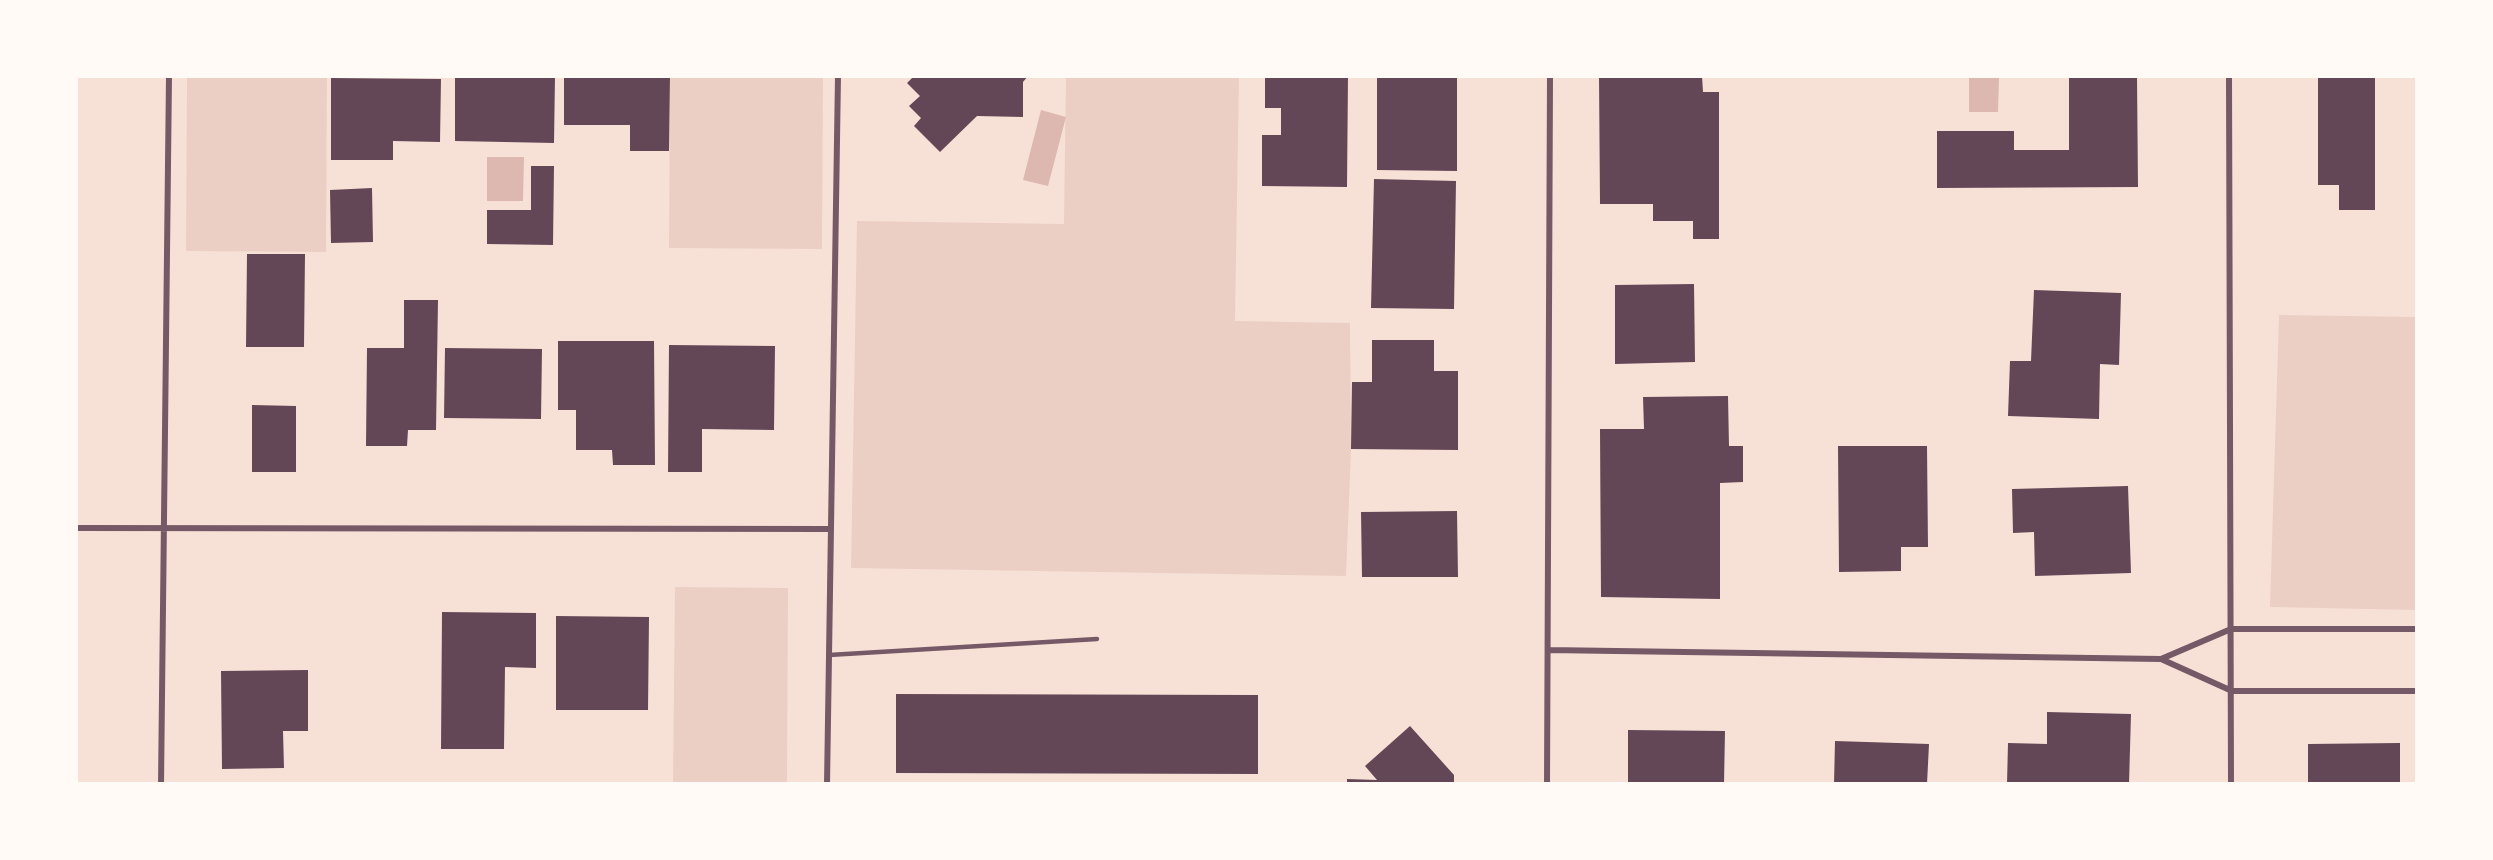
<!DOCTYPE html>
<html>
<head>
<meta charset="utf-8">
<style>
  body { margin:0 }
  #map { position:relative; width:2493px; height:860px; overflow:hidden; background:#f7e1d7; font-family:"Archivo Narrow",sans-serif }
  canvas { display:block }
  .frame { position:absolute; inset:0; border:78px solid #fffaf5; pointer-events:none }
</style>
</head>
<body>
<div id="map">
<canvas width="2493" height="860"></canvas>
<div class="frame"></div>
</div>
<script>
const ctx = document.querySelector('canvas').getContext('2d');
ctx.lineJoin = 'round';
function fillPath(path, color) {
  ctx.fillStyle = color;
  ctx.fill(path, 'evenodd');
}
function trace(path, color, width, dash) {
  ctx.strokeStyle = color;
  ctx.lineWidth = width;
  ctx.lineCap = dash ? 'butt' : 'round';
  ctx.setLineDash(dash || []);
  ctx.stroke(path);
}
fillPath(new Path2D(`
  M 187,77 L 327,77 L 326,252 L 186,251 Z
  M 670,77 L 823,77 L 822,249 L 669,248 Z
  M 1066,77 L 1239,77 L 1235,321 L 1350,323 L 1351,449 L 1346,576 L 851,568 L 857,221 L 1064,224 Z
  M 2279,315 L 2416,317 L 2416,610 L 2270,607 Z
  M 675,587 L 788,588 L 787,783 L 673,783 Z`), '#ebcfc5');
fillPath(new Path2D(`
  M 1969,77 L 1999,77 L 1998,112 L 1969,112 Z
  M 1041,110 L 1066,117 L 1048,186 L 1023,180 Z
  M 487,157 L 524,157 L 523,201 L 487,201 Z`), '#dcb8b0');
fillPath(new Path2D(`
  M 455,76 L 555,76 L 554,143 L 455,141 Z
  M 564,76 L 670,76 L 669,151 L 630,151 L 630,125 L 564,125 Z
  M 914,76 L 1028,76 L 1023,82 L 1023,117 L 977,116 L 940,152 L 914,126 L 921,118 L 909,106 L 920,96 L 907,83 Z
  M 1265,76 L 1348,76 L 1347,187 L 1262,186 L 1262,135 L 1281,135 L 1281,108 L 1265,108 Z
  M 1377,76 L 1457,76 L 1457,171 L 1377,170 Z
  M 1599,76 L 1702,76 L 1703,92 L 1719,92 L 1719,239 L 1693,239 L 1693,221 L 1653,221 L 1653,204 L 1600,204 Z
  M 2069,76 L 2137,76 L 2138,187 L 1937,188 L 1937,131 L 2014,131 L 2014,150 L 2069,150 Z
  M 2318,76 L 2375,76 L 2375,210 L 2339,210 L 2339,185 L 2318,185 Z
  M 331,78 L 441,79 L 440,142 L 393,141 L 393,160 L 331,160 Z
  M 531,166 L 554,166 L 553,245 L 487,244 L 487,210 L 531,210 Z
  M 1374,179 L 1456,181 L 1454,309 L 1371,308 Z
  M 372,188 L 373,242 L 331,243 L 330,190 Z
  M 247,254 L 305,254 L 304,347 L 246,347 Z
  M 1694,284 L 1695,362 L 1615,364 L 1615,285 Z
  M 2034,290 L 2121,293 L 2119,365 L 2100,364 L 2099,419 L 2008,416 L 2010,361 L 2031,361 Z
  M 404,300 L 438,300 L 436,430 L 408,430 L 407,446 L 366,446 L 367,348 L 404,348 Z
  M 1372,340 L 1434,340 L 1434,371 L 1458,371 L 1458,450 L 1351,449 L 1352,382 L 1372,382 Z
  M 558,341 L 654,341 L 655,465 L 613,465 L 612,450 L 576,450 L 576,410 L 558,410 Z
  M 669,345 L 775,346 L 774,430 L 702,429 L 702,472 L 668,472 Z
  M 445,348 L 542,349 L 541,419 L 444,418 Z
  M 1728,396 L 1729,446 L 1743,446 L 1743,482 L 1720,483 L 1720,599 L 1601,597 L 1600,429 L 1644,429 L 1643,397 Z
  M 252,405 L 296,406 L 296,472 L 252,472 Z
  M 1838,446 L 1927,446 L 1928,547 L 1901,547 L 1901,571 L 1839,572 Z
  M 2128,486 L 2131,573 L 2035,576 L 2034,532 L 2013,533 L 2012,489 Z
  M 1457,511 L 1458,577 L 1362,577 L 1361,512 Z
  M 442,612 L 536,613 L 536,668 L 505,667 L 504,749 L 441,749 Z
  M 556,616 L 649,617 L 648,710 L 556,710 Z
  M 308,670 L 308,731 L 283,731 L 284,768 L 222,769 L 221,671 Z
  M 896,694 L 1258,695 L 1258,774 L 896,773 Z
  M 2047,712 L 2131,714 L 2129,784 L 2007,784 L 2008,743 L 2047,744 Z
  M 1410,726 L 1454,775 L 1454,784 L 1347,784 L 1347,779 L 1377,780 L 1365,766 Z
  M 1628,730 L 1725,731 L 1724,784 L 1628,784 Z
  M 1835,741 L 1929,744 L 1927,784 L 1834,784 Z
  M 2400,743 L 2400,784 L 2308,784 L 2308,744 Z`), '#644757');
trace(new Path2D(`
  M 829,655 L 1097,639`), '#755966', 4.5);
trace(new Path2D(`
  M 2229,76 L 2231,784
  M 76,528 L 831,529
  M 1548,650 L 2161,659 L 2232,691 L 2416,691
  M 2161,659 L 2231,629 L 2416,629
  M 161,784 L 169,76
  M 827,784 L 838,76
  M 1547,784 L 1550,76`), '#755966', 6);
</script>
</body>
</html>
